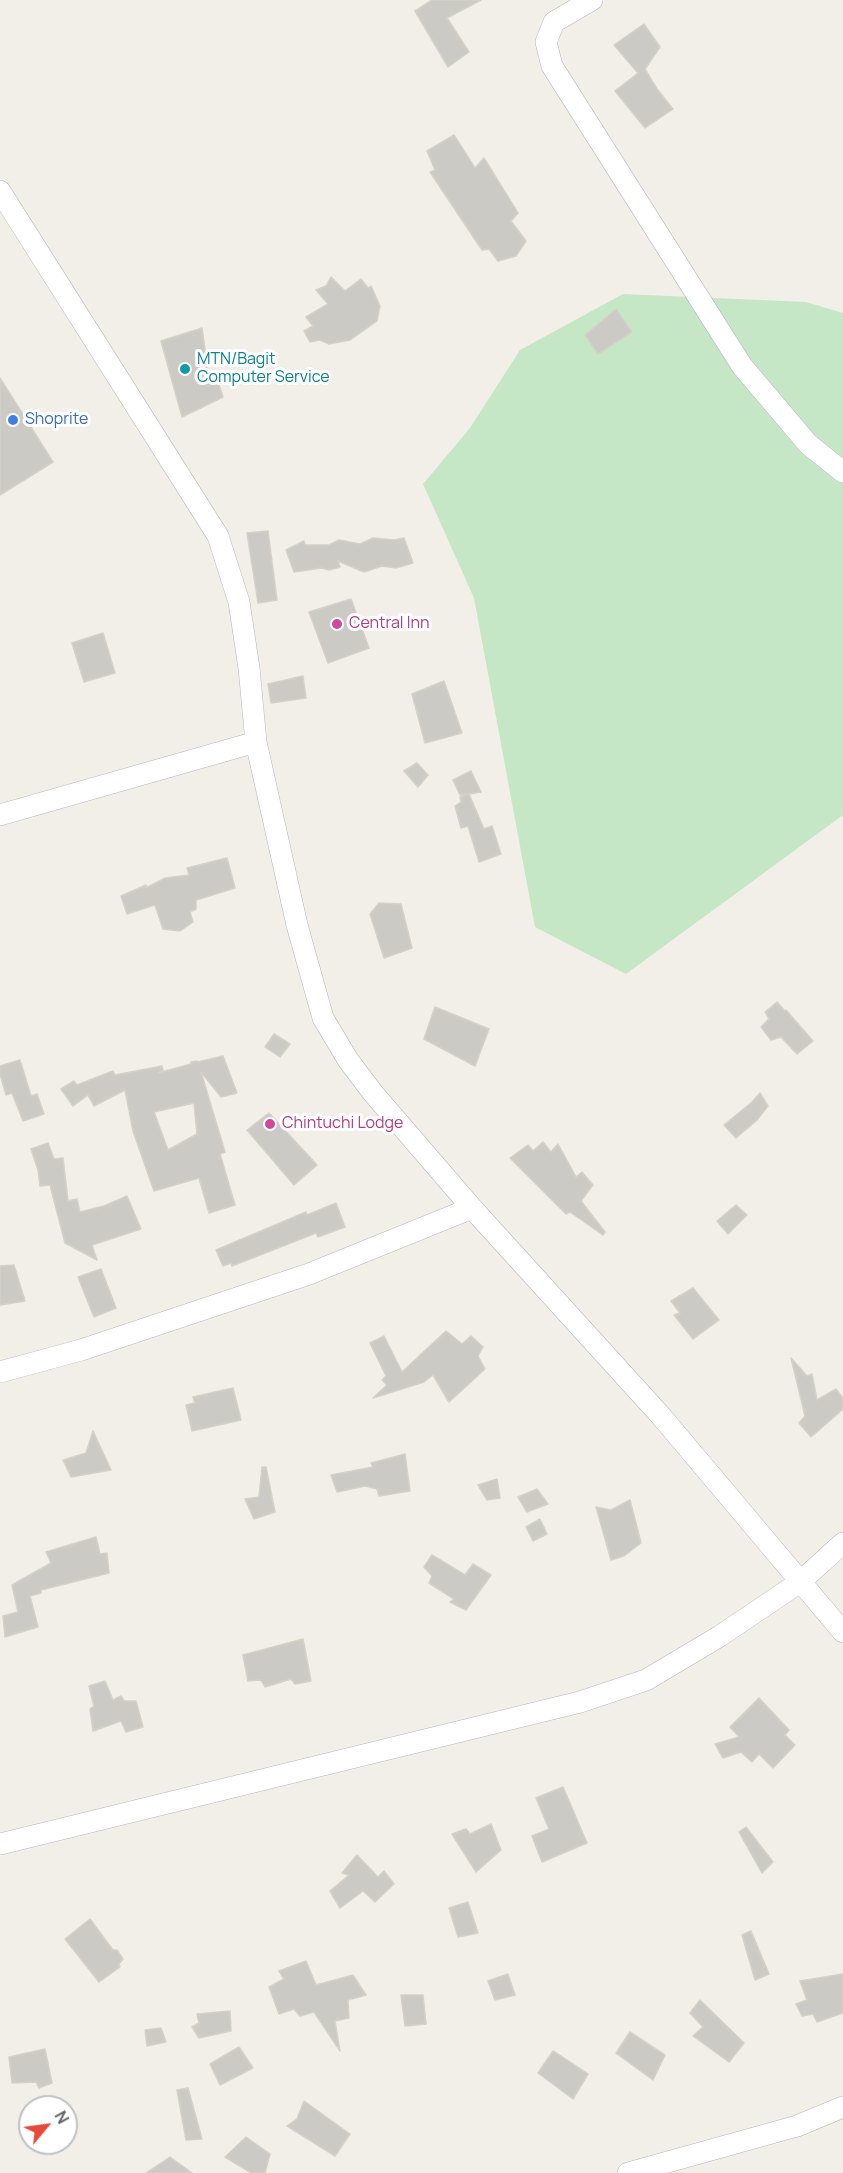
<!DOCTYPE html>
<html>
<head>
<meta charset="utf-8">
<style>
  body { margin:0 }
  #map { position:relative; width:843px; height:2173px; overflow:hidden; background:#f1efe8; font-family:Manrope,sans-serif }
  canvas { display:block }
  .north { position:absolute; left:18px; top:2095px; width:60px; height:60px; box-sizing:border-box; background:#fff; border:2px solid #bfc1c3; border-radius:50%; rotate:61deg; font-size:16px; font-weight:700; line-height:24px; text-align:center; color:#5f6368 }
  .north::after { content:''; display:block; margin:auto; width:21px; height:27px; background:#e64b39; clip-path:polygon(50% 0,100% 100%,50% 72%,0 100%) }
</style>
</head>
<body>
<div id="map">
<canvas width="843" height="2173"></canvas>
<div class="north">N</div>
</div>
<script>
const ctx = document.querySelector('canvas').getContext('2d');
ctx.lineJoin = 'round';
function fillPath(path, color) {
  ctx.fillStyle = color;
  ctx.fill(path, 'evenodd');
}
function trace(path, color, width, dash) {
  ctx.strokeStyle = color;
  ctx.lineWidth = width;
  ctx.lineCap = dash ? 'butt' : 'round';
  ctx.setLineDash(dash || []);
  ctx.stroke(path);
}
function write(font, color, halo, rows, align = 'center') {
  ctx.font = font + ' Manrope,sans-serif';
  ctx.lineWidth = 6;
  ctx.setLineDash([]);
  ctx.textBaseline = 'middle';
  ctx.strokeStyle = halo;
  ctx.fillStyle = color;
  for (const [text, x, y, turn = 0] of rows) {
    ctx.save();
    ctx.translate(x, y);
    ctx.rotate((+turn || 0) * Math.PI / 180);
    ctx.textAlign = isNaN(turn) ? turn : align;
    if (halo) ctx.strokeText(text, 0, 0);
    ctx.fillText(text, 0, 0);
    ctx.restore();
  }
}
fillPath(new Path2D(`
  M 623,294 L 806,302 L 843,313 L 843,815 L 626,974 L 535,927 L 474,598 L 423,484 L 470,428 L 520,350 Z`), '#c6e7c6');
const building = new Path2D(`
  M 432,0 L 481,0 L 447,18 L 469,52 L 448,67 L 415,11 Z
  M 644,24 L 660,47 L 645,69 L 657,89 L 673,109 L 645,128 L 615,91 L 638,73 L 614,45 Z
  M 454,135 L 475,168 L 484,158 L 518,213 L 511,221 L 526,241 L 516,256 L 498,261 L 489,249 L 482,250 L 430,172 L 435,170 L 427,151 Z
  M 331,277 L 345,291 L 361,279 L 368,288 L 371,286 L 380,306 L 377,321 L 350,340 L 329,344 L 320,340 L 310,342 L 304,331 L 313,326 L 306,317 L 328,304 L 316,290 L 326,286 Z
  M 616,309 L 632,332 L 598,354 L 585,335 Z
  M 202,328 L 209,379 L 216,376 L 223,397 L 182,417 L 161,341 Z
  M 0,378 L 53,462 L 0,495 Z
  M 268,531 L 277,600 L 258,603 L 247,533 Z
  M 373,538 L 394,540 L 404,538 L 413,563 L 396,568 L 382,566 L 364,572 L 338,561 L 340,567 L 329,570 L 321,568 L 294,572 L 286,550 L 304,541 L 305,545 L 329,545 L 339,540 L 360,544 Z
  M 351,599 L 369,648 L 328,663 L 309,612 Z
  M 103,633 L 115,673 L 84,682 L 72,643 Z
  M 303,676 L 306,698 L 271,703 L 268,684 Z
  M 444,681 L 462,733 L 425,743 L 412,694 Z
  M 417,763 L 428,775 L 418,787 L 404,771 Z
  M 471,771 L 481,792 L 469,794 L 484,829 L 492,826 L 501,854 L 479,862 L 468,826 L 461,828 L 455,806 L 461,802 L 460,797 L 468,794 L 460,795 L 453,780 Z
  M 227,858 L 235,888 L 196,900 L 196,909 L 190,912 L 193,922 L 180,931 L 163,929 L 155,905 L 127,914 L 121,896 L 146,885 L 146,888 L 165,878 L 189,875 L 187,868 Z
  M 379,903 L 401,904 L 412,948 L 384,958 L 370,914 Z
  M 777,1002 L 785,1011 L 786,1010 L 813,1041 L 797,1054 L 781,1037 L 771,1040 L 761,1027 L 769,1019 L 765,1012 Z
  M 435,1007 L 489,1029 L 475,1066 L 424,1039 Z
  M 274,1034 L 290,1044 L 280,1057 L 265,1047 Z
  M 223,1056 L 237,1093 L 221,1097 L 201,1072 L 225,1152 L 220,1154 L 235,1205 L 209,1213 L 199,1178 L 154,1191 L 133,1131 L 125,1090 L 94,1106 L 88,1095 L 73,1106 L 61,1089 L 74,1081 L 77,1085 L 113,1071 L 115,1075 L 162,1066 L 163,1070 L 158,1073 L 191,1064 L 191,1062 L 197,1061 L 198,1062 ZM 194,1103 L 197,1134 L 168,1150 L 154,1112 Z
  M 20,1060 L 31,1096 L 37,1094 L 44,1114 L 23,1121 L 12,1093 L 6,1095 L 0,1074 L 0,1066 Z
  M 760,1093 L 768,1106 L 757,1120 L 736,1138 L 724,1125 L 752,1102 Z
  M 269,1113 L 317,1165 L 294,1185 L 247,1130 Z
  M 543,1142 L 551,1152 L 558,1144 L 576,1177 L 582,1172 L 593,1185 L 581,1201 L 605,1232 L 603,1235 L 570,1212 L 566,1214 L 510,1158 L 528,1145 L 533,1151 Z
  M 48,1143 L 54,1159 L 63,1158 L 68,1201 L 77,1199 L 80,1212 L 104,1206 L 127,1196 L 141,1229 L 92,1245 L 97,1260 L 65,1243 L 50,1185 L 40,1186 L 38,1170 L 31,1149 Z
  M 336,1203 L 345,1227 L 318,1237 L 316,1233 L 232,1266 L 231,1263 L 223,1266 L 216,1250 L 306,1212 L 307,1215 Z
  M 736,1205 L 747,1215 L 728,1234 L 717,1221 Z
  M 14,1265 L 25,1301 L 0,1305 L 0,1266 Z
  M 101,1269 L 116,1308 L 94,1317 L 78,1277 Z
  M 693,1288 L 719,1320 L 693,1339 L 674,1315 L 680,1313 L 671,1301 Z
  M 446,1331 L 462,1344 L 471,1336 L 483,1347 L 478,1356 L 485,1369 L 449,1402 L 433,1375 L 424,1382 L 373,1398 L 387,1385 L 382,1380 L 386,1376 L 370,1343 L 384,1336 L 402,1372 Z
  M 791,1358 L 807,1376 L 812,1374 L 817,1400 L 836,1389 L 843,1398 L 843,1409 L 811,1437 L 799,1423 L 805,1416 Z
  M 233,1388 L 241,1420 L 192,1431 L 186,1405 L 195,1403 L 193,1397 Z
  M 93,1431 L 111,1470 L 71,1477 L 63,1460 L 86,1453 Z
  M 405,1454 L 410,1491 L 379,1496 L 377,1489 L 365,1486 L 337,1492 L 331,1475 L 373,1467 L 371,1463 Z
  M 262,1467 L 266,1467 L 275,1512 L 254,1519 L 245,1499 L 259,1497 Z
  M 497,1479 L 500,1498 L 487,1500 L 478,1485 Z
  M 537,1489 L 548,1504 L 527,1512 L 518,1497 Z
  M 630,1500 L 641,1543 L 624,1556 L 611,1560 L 596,1507 L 611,1510 Z
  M 540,1519 L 547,1534 L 533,1541 L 526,1527 Z
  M 96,1537 L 100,1554 L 107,1553 L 109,1573 L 41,1590 L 41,1593 L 30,1596 L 38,1627 L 5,1637 L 3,1616 L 18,1612 L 12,1585 L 51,1563 L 46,1552 Z
  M 432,1555 L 465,1575 L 473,1564 L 491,1575 L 466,1610 L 450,1602 L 454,1599 L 429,1583 L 432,1576 L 424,1567 Z
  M 303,1639 L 311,1681 L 295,1684 L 291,1679 L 265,1687 L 261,1680 L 248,1681 L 243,1655 Z
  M 105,1681 L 113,1700 L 121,1696 L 124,1701 L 136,1701 L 143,1727 L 126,1732 L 121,1721 L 93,1731 L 90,1709 L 94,1706 L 89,1686 Z
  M 759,1698 L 789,1730 L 785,1735 L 795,1745 L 773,1768 L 759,1754 L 752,1762 L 741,1752 L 723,1758 L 715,1744 L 739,1737 L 730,1727 Z
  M 563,1787 L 587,1843 L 542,1862 L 532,1836 L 549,1829 L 536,1798 Z
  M 491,1824 L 501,1850 L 476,1872 L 452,1834 L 466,1829 L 470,1834 Z
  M 746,1827 L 773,1862 L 762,1873 L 739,1832 Z
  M 357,1855 L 378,1877 L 384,1871 L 394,1884 L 375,1902 L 363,1891 L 340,1908 L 330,1891 L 349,1875 L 342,1873 Z
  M 468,1902 L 478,1933 L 458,1937 L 449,1908 Z
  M 90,1919 L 113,1950 L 117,1950 L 123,1959 L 119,1964 L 120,1967 L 99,1982 L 65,1939 Z
  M 751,1931 L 769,1974 L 755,1980 L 742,1935 Z
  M 306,1961 L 316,1985 L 353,1975 L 366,1995 L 348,2000 L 349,2018 L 335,2021 L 340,2051 L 314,2012 L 300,2016 L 294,2009 L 279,2014 L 269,1987 L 284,1979 L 279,1971 Z
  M 508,1974 L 515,1995 L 495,2000 L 488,1981 Z
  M 843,1974 L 843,2013 L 817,2022 L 813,2014 L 802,2016 L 796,2004 L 807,2000 L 800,1981 Z
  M 401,1995 L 423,1995 L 426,2024 L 405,2026 Z
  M 700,2000 L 744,2043 L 729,2062 L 693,2036 L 703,2027 L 690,2013 Z
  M 230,2011 L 231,2031 L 199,2038 L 192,2027 L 199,2023 L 197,2014 Z
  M 161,2028 L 166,2042 L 147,2046 L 145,2030 Z
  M 630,2032 L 665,2055 L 653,2080 L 616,2053 Z
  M 239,2047 L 253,2068 L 220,2085 L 210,2064 Z
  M 45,2049 L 52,2083 L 39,2088 L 36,2082 L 12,2083 L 9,2057 Z
  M 553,2051 L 588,2074 L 573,2099 L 538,2073 Z
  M 188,2088 L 202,2139 L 186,2140 L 177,2090 Z
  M 304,2101 L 350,2134 L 335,2156 L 287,2126 L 297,2119 Z
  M 246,2137 L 270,2154 L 265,2173 L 251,2173 L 225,2157 Z
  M 170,2157 L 192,2173 L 146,2173 Z`);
fillPath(building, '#cccac5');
trace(building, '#d5d1c6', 1.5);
const minor = new Path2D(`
  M 592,0 L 554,22 L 546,42 L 552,66 L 742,366 L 808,444 L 843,472
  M 0,191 L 218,536 L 239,602 L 249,668 L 256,742 L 297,925 L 323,1018 L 348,1060 L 373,1093 L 472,1208 L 661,1416 L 843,1632
  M 0,815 L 256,742
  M 0,1372 L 81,1350 L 309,1274 L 472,1208
  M 0,1844 L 580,1702 L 646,1680 L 720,1636 L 800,1582 L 843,1543
  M 628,2173 L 797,2126 L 843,2107`);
trace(minor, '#b5b8bc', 22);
trace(minor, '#fff', 21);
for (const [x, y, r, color] of [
  [185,369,6,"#0f9aa8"],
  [13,420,6,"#3f7fe0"],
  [337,624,6,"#d1479c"],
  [270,1124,6,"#d1479c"]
]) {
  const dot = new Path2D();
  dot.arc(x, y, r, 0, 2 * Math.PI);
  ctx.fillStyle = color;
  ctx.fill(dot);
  trace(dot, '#fff', 2);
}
write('16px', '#0d838f', '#fff', [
  ["MTN/Bagit",197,360],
  ["Computer Service",197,378]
], 'left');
write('16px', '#366cbe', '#fff', [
  ["Shoprite",25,420]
], 'left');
write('16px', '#b23c85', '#fff', [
  ["Central Inn",349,624],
  ["Chintuchi Lodge",282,1124]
], 'left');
</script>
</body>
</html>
